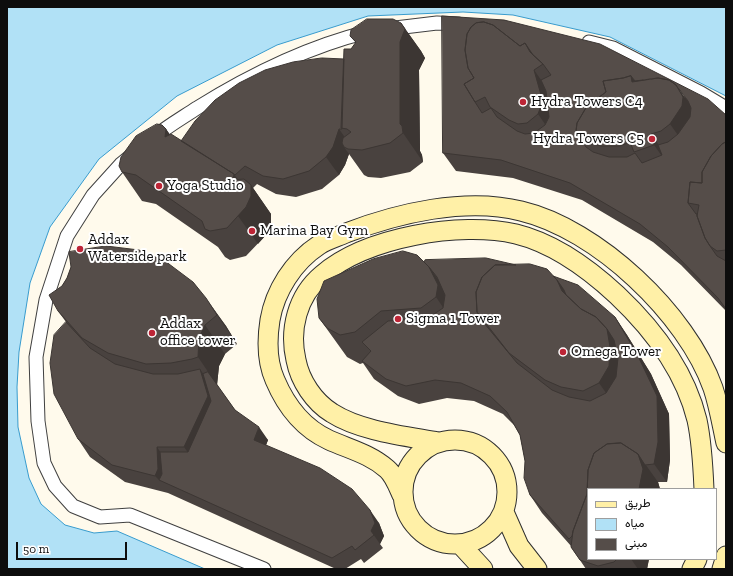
<!DOCTYPE html>
<html>
<head>
<meta charset="utf-8">
<style>
  body { margin:0 }
  #map { position:relative; width:733px; height:576px; overflow:hidden; background:#fffaec; font-family:"Zilla Slab",Vazirmatn,serif }
  canvas { display:block }
  .frame { position:absolute; inset:0; border:8px solid #0d0d0d; pointer-events:none }
  .legend { position:absolute; left:587px; top:488px; width:130px; height:72px; box-sizing:border-box; background:#fff; border:1px solid #9e9e9e; margin:0; padding:5px 7px; list-style:none; font-size:12px; color:#0d0d0d }
  .legend li { display:flex; align-items:center; gap:8px; height:20px }
  .legend b { width:20px; border:1px solid #9e9e9e }
  .scale { position:absolute; left:16px; top:542px; width:111px; height:18px; box-sizing:border-box; border:2px solid #0d0d0d; border-top:0; padding-left:5px; font-size:12px; line-height:14px; white-space:nowrap; color:#0d0d0d; -webkit-text-stroke:3px #fff; paint-order:stroke }
</style>
</head>
<body>
<div id="map">
<canvas width="733" height="576"></canvas>
<div class="frame"></div>
<ul class="legend">
<li><b style="height:5px;background:#fff0a7"></b>طريق</li>
<li><b style="height:11px;background:#b1e1f6"></b>مياه</li>
<li><b style="height:11px;background:#554d49"></b>مبنى</li>
</ul>
<div class="scale">50 m</div>
</div>
<script>
const ctx = document.querySelector('canvas').getContext('2d');
ctx.lineJoin = 'round';
function fillPath(path, color) {
  ctx.fillStyle = color;
  ctx.fill(path, 'evenodd');
}
function trace(path, color, width, dash) {
  ctx.strokeStyle = color;
  ctx.lineWidth = width;
  ctx.lineCap = dash ? 'butt' : 'round';
  ctx.setLineDash(dash || []);
  ctx.stroke(path);
}
function write(font, color, halo, rows, align = 'center') {
  ctx.font = font + ' "Zilla Slab",serif';
  ctx.lineWidth = 4;
  ctx.setLineDash([]);
  ctx.textBaseline = 'middle';
  ctx.strokeStyle = halo;
  ctx.fillStyle = color;
  for (const [text, x, y, turn = 0] of rows) {
    ctx.save();
    ctx.translate(x, y);
    ctx.rotate((+turn || 0) * Math.PI / 180);
    ctx.textAlign = isNaN(turn) ? turn : align;
    if (halo) ctx.strokeText(text, 0, 0);
    ctx.fillText(text, 0, 0);
    ctx.restore();
  }
}
const water = new Path2D(`
  M 7,7 L 726,7 L 726,96 L 610,37 L 513,15 L 463,12 L 368,16 L 277,45 L 177,96 L 99,159 L 50,227 L 30,283 L 19,352 L 17,387 L 18,427 L 29,478 L 41,504 L 65,525 L 94,533 L 117,531 L 205,569 L 7,569 Z`);
fillPath(water, '#b1e1f6');
trace(water, '#389bcd', 1);
const street = new Path2D(`
  M 387,29 L 437,23 L 459,24
  M 589,42 L 613,48 L 701,93 L 726,108
  M 152,139 C 166,127 182,118 197,108 C 250,75 307,47 367,32
  M 132,155 L 121,164 L 93,195 L 67,236 L 46,300 L 36,357 L 38,421 L 44,463 L 55,486 L 73,506 L 100,517 L 130,515 L 264,569`);
const secondary = new Path2D(`
  M403 492a52 52 0 1 1 104 0a52 52 0 1 1-104 0Z
  M 438,442 C 405,436 360,431 332,413 C 314,402 300,381 296,360 C 289,330 297,296 322,275 C 366,237 460,221 516,234 C 553,243 589,269 617,295 C 653,329 685,371 697,420 C 702,443 703,466 704,489
  M 402,495 C 398,486 394,475 387,469 C 370,454 349,449 329,440 C 303,428 286,406 275,380 C 267,362 267,339 270,320 C 275,291 293,262 319,245 C 327,240 337,237 346,233 C 398,213 466,197 521,211 C 597,229 687,314 713,388 C 719,406 722,425 726,443
  M 504,512 L 519,546 L 537,569
  M 460,544 L 483,569
  M 692,569 L 697,559
  M 722,569 L 726,556`);
trace(street, '#404040', 15);
trace(secondary, '#2f2f2f', 21);
trace(street, '#fff', 13);
trace(secondary, '#fff0a7', 19);
fillPath(new Path2D(`
  M 504,20 L 726,115 L 726,311 L 681,265 L 653,242 L 582,200 L 513,178 L 456,171 L 443,153 Z
  M 401,23 L 421,51 L 425,58 L 419,70 L 420,151 L 422,155 L 423,162 L 410,172 L 381,178 L 368,177 L 364,175 L 349,154 L 345,165 L 339,175 L 322,189 L 296,197 L 276,194 L 257,184 L 253,188 L 271,214 L 271,224 L 266,235 L 246,256 L 230,260 L 225,257 L 218,247 L 156,204 L 142,201 L 122,172 L 166,129 L 170,135 L 181,141 L 344,59 L 351,49 L 356,43 L 350,36 Z
  M 424,262 L 553,276 L 615,317 L 627,335 L 651,374 L 669,414 L 670,460 L 667,482 L 658,482 L 660,489 L 588,489 L 588,559 L 649,559 L 647,569 L 586,569 L 571,547 L 571,546 L 542,513 L 530,495 L 525,461 L 520,435 L 514,425 L 503,414 L 474,401 L 447,398 L 419,404 L 398,396 L 374,379 L 363,363 L 360,364 L 347,357 L 319,318 Z
  M 71,267 L 193,282 L 226,326 L 237,344 L 225,354 L 219,366 L 217,385 L 235,410 L 268,440 L 266,445 L 379,523 L 384,536 L 380,544 L 383,548 L 364,563 L 361,559 L 345,569 L 336,569 L 168,493 L 125,482 L 90,457 L 78,439 L 66,322 L 58,311 L 62,286 L 67,278 Z`), '#49423f');
fillPath(new Path2D(`
  M 401,23 L 421,51 L 425,58 L 419,70 L 420,151 L 422,155 L 423,162 L 403,133 L 400,124 L 400,42 Z
  M 534,70 L 554,98 L 558,143 L 538,114 Z
  M 631,76 L 642,92 L 632,82 Z
  M 676,85 L 696,113 L 690,152 L 670,124 Z
  M 166,129 L 186,157 L 165,137 Z
  M 339,129 L 351,146 L 344,147 L 349,154 L 345,165 L 339,175 L 326,157 Z
  M 651,134 L 671,162 L 674,173 L 654,145 Z
  M 234,174 L 251,197 L 251,185 L 271,214 L 271,224 L 266,235 L 258,244 L 238,216 L 233,180 Z
  M 429,267 L 449,295 L 455,325 L 436,297 Z
  M 557,280 L 577,308 L 562,291 Z
  M 206,298 L 226,326 L 237,344 L 217,315 Z
  M 615,317 L 627,335 L 651,374 L 669,414 L 670,460 L 667,482 L 654,464 Z
  M 205,325 L 225,354 L 219,366 L 217,385 L 198,357 L 199,338 Z
  M 607,329 L 626,358 L 619,411 L 599,383 Z
  M 200,369 L 212,387 L 220,414 L 197,465 L 184,447 Z
  M 259,427 L 268,440 L 263,453 L 254,440 Z
  M 157,447 L 169,465 L 159,480 L 155,476 Z
  M 638,454 L 658,482 L 660,489 L 639,489 Z
  M 370,510 L 379,523 L 384,536 L 380,544 L 371,531 Z
  M 631,559 L 649,559 L 647,569 L 638,569 Z`), '#3c3633');
const building = new Path2D(`
  M 442,16 L 504,20 L 600,44 L 708,99 L 726,115 L 726,142 L 722,144 L 711,156 L 702,172 L 702,183 L 690,182 L 688,203 L 696,214 L 697,214 L 697,216 L 705,238 L 710,246 L 717,256 L 726,261 L 726,309 L 718,298 L 668,247 L 640,224 L 570,183 L 501,160 L 443,153 ZM 484,22 L 493,25 L 520,46 L 525,43 L 533,55 L 543,64 L 551,75 L 541,80 L 546,91 L 549,117 L 545,125 L 534,133 L 525,134 L 517,131 L 497,117 L 491,108 L 482,113 L 475,102 L 464,84 L 474,78 L 468,68 L 465,50 L 467,34 L 471,27 L 476,23 ZM 631,76 L 635,81 L 658,78 L 669,80 L 676,85 L 688,101 L 691,108 L 690,117 L 678,134 L 668,142 L 658,145 L 662,155 L 642,163 L 635,153 L 627,157 L 609,157 L 593,152 L 586,147 L 579,137 L 576,131 L 577,123 L 587,106 L 606,92 L 603,81 L 623,78 Z
  M 367,19 L 393,19 L 401,23 L 405,29 L 400,42 L 400,124 L 402,126 L 403,133 L 390,143 L 362,150 L 348,149 L 344,147 L 342,143 L 343,138 L 351,132 L 347,129 L 341,128 L 344,49 L 351,49 L 356,42 L 350,36 L 351,30 Z
  M 484,22 L 493,25 L 520,46 L 525,43 L 530,52 L 543,64 L 534,70 L 541,95 L 541,106 L 538,114 L 527,123 L 518,124 L 509,120 L 490,107 L 485,97 L 475,102 L 464,84 L 474,78 L 468,68 L 465,50 L 467,34 L 471,27 L 476,23 Z
  M 322,58 L 344,59 L 342,129 L 339,129 L 333,147 L 326,157 L 309,171 L 283,179 L 263,176 L 245,166 L 235,175 L 234,174 L 181,141 L 195,121 L 215,100 L 239,83 L 265,70 L 293,62 Z
  M 631,76 L 632,82 L 658,78 L 669,80 L 676,85 L 683,97 L 682,106 L 670,124 L 661,131 L 651,134 L 654,145 L 634,152 L 630,142 L 620,146 L 601,146 L 585,142 L 579,137 L 576,131 L 577,123 L 587,106 L 606,92 L 603,81 L 623,78 Z
  M 157,124 L 162,125 L 166,129 L 165,137 L 171,134 L 234,174 L 233,180 L 244,179 L 251,185 L 251,196 L 246,207 L 227,228 L 210,231 L 205,229 L 202,221 L 136,175 L 122,172 L 119,166 L 121,157 L 136,136 Z
  M 726,142 L 726,250 L 717,251 L 710,246 L 705,238 L 697,216 L 699,205 L 688,203 L 690,182 L 702,183 L 702,172 L 711,156 L 722,144 Z
  M 106,246 L 139,250 L 165,261 L 193,282 L 206,298 L 217,315 L 205,325 L 199,338 L 198,357 L 192,359 L 171,363 L 146,364 L 108,353 L 82,338 L 58,311 L 49,295 L 62,286 L 67,278 L 71,267 L 69,252 Z
  M 403,251 L 417,255 L 429,267 L 438,285 L 436,297 L 421,308 L 381,311 L 355,332 L 340,335 L 327,328 L 319,318 L 317,299 L 324,281 L 373,259 Z
  M 486,258 L 516,265 L 495,265 L 482,277 L 476,292 L 477,312 L 484,323 L 517,363 L 552,390 L 569,397 L 590,401 L 606,393 L 616,377 L 618,358 L 614,340 L 607,329 L 596,317 L 581,309 L 566,295 L 564,290 L 557,280 L 553,276 L 578,285 L 615,317 L 638,356 L 657,396 L 658,442 L 654,464 L 645,465 L 638,454 L 621,443 L 607,444 L 594,453 L 588,470 L 587,494 L 573,531 L 572,536 L 569,539 L 530,495 L 524,478 L 525,461 L 520,435 L 507,412 L 490,396 L 461,383 L 435,380 L 406,386 L 386,379 L 362,361 L 371,351 L 362,342 L 388,321 L 428,318 L 443,308 L 445,295 L 437,277 L 429,267 L 424,262 L 425,260 Z
  M 530,264 L 547,269 L 557,280 L 562,291 L 581,309 L 596,317 L 607,329 L 610,347 L 609,366 L 599,383 L 583,391 L 561,387 L 545,380 L 509,353 L 477,312 L 476,292 L 482,277 L 495,265 Z
  M 66,322 L 90,348 L 115,364 L 153,374 L 178,374 L 200,369 L 208,396 L 184,447 L 157,447 L 158,469 L 155,476 L 112,465 L 78,439 L 54,394 L 50,363 L 54,335 Z
  M 208,372 L 235,410 L 259,427 L 254,440 L 320,468 L 352,489 L 370,510 L 375,523 L 371,531 L 374,535 L 355,550 L 352,546 L 332,558 L 159,480 L 162,474 L 160,452 L 188,452 L 211,401 L 203,374 Z
  M 621,443 L 638,454 L 643,469 L 639,489 L 588,489 L 588,559 L 617,559 L 614,562 L 598,566 L 580,560 L 571,547 L 573,531 L 587,494 L 588,470 L 594,453 L 607,444 Z`);
fillPath(building, '#554d49');
trace(building, '#3c3633', 1);
for (const [x, y, r, color] of [
  [523,102,4,"#bd2536"],
  [652,139,4,"#bd2536"],
  [159,186,4,"#bd2536"],
  [252,231,4,"#bd2536"],
  [80,249,4,"#bd2536"],
  [398,319,4,"#bd2536"],
  [152,333,4,"#bd2536"],
  [563,352,4,"#bd2536"]
]) {
  const dot = new Path2D();
  dot.arc(x, y, r, 0, 2 * Math.PI);
  ctx.fillStyle = color;
  ctx.fill(dot);
  trace(dot, '#fff', 1.5);
}
write('15px', '#0d0d0d', '#fff', [
  ["Hydra Towers C4",531,102],
  ["Hydra Towers C5",644,139,"right"],
  ["Yoga Studio",167,186],
  ["Marina Bay Gym",260,231],
  ["Addax",88,240],
  ["Waterside park",88,257],
  ["Sigma 1 Tower",406,319],
  ["Addax",160,324],
  ["office tower",160,341],
  ["Omega Tower",571,352]
], 'left');
</script>
</body>
</html>
